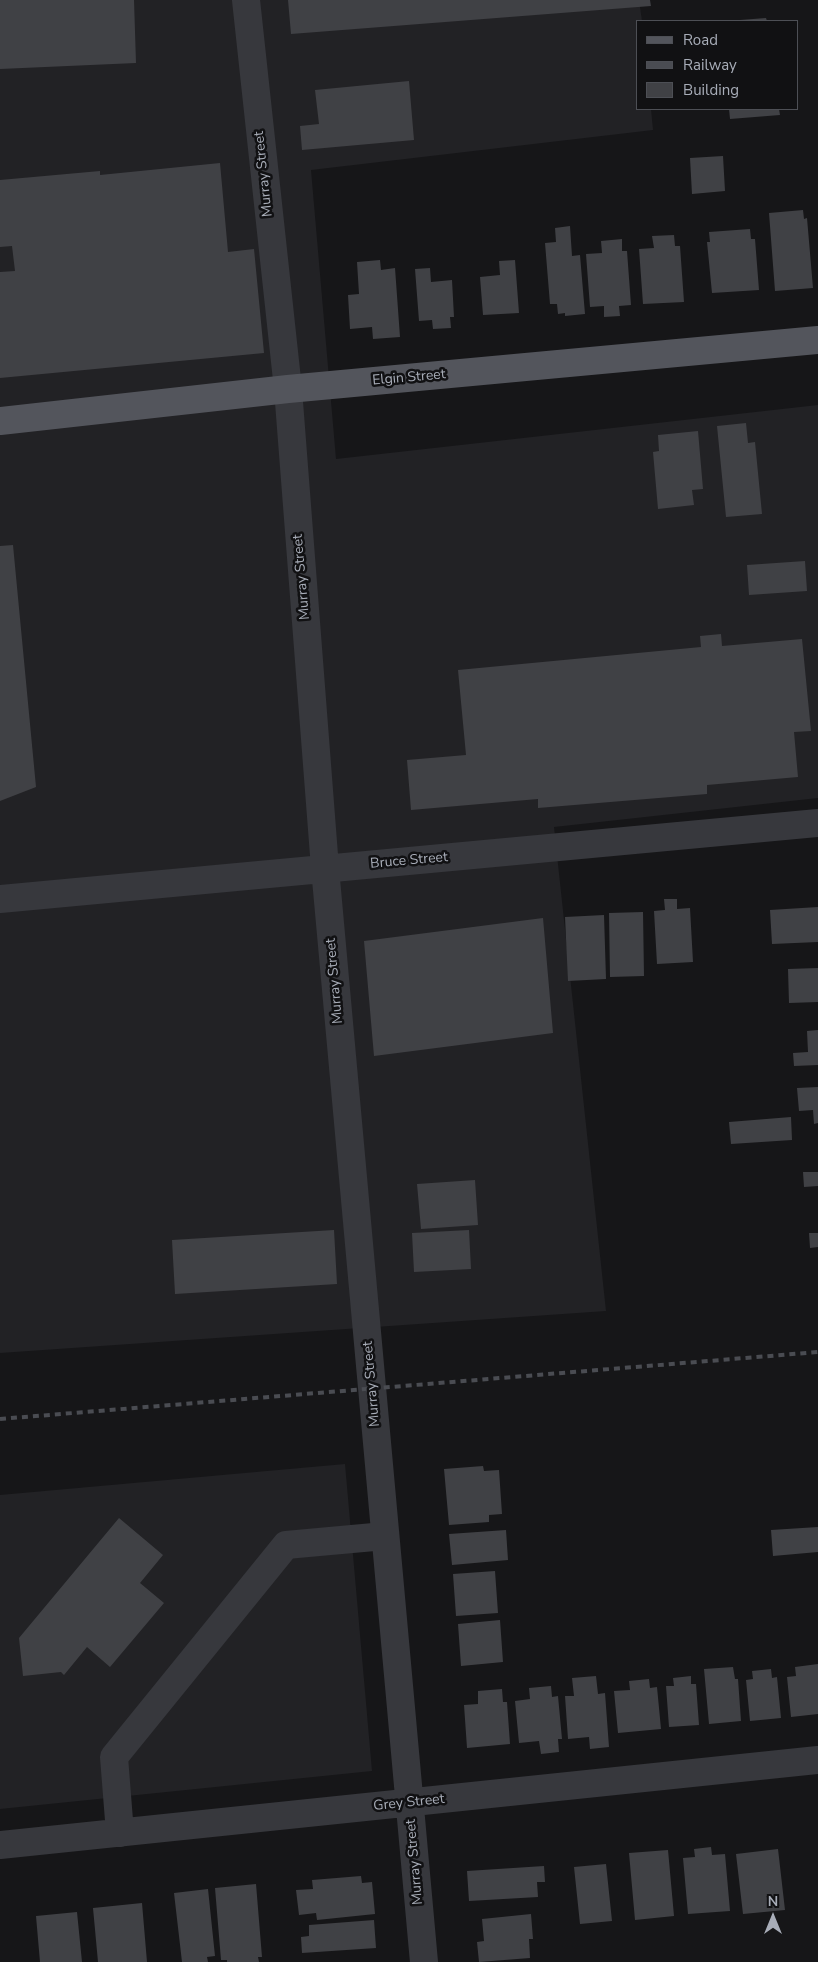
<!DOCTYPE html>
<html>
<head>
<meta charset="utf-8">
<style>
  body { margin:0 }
  #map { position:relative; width:818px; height:1962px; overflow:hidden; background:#161618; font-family:"Nunito Sans",sans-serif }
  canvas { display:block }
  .legend { position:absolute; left:636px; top:20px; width:162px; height:90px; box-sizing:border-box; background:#111113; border:1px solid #4d4f55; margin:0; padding:6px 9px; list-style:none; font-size:15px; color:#a8adb8 }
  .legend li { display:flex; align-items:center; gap:10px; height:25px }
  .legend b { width:25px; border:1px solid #4d4f55 }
  .north { position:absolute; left:748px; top:1892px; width:50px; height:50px; -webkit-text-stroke:4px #111113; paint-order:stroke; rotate:0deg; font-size:14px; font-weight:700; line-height:20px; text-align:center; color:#a8adb8 }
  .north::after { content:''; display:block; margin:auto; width:18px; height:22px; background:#a8adb8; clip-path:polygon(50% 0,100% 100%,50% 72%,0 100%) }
</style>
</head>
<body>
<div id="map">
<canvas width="818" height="1962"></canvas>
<ul class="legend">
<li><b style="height:6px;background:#53555c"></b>Road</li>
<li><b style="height:6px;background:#4a4c52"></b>Railway</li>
<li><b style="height:14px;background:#404145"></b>Building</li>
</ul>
<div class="north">N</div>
</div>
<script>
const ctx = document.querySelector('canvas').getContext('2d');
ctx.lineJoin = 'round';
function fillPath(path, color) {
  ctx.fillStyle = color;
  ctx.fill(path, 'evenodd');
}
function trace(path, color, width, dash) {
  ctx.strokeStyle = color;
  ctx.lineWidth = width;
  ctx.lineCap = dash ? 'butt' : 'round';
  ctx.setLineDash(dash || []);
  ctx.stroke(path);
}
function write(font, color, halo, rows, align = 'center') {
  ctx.font = font + ' "Nunito Sans",sans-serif';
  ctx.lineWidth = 5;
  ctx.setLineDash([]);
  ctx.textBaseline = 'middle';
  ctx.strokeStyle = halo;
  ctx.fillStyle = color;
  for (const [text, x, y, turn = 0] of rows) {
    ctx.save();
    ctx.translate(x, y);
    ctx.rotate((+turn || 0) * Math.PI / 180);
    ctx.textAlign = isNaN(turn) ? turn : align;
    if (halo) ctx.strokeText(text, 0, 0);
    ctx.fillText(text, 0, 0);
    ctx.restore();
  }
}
fillPath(new Path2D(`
  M 0,0 L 639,0 L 642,21 L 637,21 L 637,109 L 651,109 L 653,130 L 311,170 L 336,459 L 818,405 L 818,798 L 554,827 L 606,1311 L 0,1353 Z
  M 345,1464 L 372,1771 L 0,1809 L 0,1495 Z`), '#222225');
fillPath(new Path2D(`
  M 0,0 L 134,0 L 136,63 L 0,69 Z
  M 288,0 L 650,0 L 651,6 L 291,34 Z
  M 766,18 L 767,21 L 740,21 L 740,20 Z
  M 409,81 L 414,140 L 302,150 L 300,126 L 319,124 L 315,90 Z
  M 729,109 L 779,109 L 780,115 L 730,119 Z
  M 723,156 L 725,191 L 692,194 L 690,158 Z
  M 220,163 L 228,252 L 254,249 L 264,353 L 0,378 L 0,272 L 15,271 L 12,246 L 0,247 L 0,180 L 100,171 L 100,175 Z
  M 803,210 L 804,219 L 807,218 L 813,288 L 775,291 L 769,213 Z
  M 570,226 L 572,256 L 580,255 L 585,314 L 565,316 L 565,313 L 558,314 L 557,304 L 550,304 L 545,243 L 556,242 L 555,228 Z
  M 750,229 L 751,239 L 755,239 L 759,290 L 712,293 L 707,242 L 710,242 L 709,232 Z
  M 674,235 L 675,246 L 680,246 L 684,302 L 643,304 L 639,249 L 654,248 L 652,236 Z
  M 622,239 L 622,251 L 627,251 L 631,305 L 619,306 L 620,316 L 604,317 L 604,306 L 590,307 L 586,254 L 602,253 L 601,241 Z
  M 380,260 L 381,270 L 395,268 L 400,337 L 373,339 L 372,327 L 350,329 L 348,295 L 359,294 L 357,262 Z
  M 515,260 L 519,313 L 483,315 L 480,277 L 500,275 L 499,261 Z
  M 430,268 L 431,282 L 452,280 L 454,317 L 450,317 L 451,328 L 433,329 L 432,320 L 419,321 L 415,269 Z
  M 746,423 L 748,443 L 755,442 L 762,514 L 726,517 L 717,426 Z
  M 698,431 L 703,489 L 692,490 L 694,505 L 658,509 L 653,452 L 659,451 L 658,435 Z
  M 13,545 L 36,787 L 0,801 L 0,546 Z
  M 805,561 L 807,591 L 749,595 L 747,565 Z
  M 721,634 L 722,646 L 802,639 L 811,731 L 794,732 L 798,777 L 707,785 L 707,794 L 538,808 L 538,799 L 411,810 L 407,760 L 466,755 L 458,670 L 701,647 L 700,636 Z
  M 664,899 L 677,899 L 677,909 L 690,908 L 693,962 L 657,964 L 654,911 L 665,910 Z
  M 818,907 L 818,942 L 772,944 L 770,910 Z
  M 643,912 L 644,976 L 610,977 L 609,913 Z
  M 604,915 L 606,979 L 568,981 L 565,917 Z
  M 543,918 L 553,1033 L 374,1056 L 364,941 Z
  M 818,968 L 818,1002 L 789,1003 L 788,969 Z
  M 818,1030 L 818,1065 L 794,1066 L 793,1053 L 808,1052 L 807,1031 Z
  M 818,1087 L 818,1123 L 814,1124 L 813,1110 L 799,1111 L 797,1088 Z
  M 791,1117 L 792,1140 L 731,1144 L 729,1122 Z
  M 803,1172 L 818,1172 L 818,1186 L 804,1187 Z
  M 475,1180 L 478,1225 L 421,1229 L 417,1184 Z
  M 334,1230 L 337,1284 L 175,1294 L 172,1240 Z
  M 469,1230 L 471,1269 L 414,1272 L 412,1233 Z
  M 809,1233 L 818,1233 L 818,1247 L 810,1248 Z
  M 483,1466 L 484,1471 L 499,1470 L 502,1514 L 489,1515 L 489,1522 L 449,1525 L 444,1469 Z
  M 119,1518 L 163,1555 L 140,1583 L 164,1603 L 110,1667 L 87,1647 L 64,1675 L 61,1672 L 23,1676 L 19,1638 Z
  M 818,1527 L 818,1552 L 773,1556 L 771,1530 Z
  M 506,1530 L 508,1560 L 452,1565 L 449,1534 Z
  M 495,1571 L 498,1613 L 456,1616 L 453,1574 Z
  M 500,1620 L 503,1662 L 461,1666 L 458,1624 Z
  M 818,1664 L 818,1714 L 791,1717 L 787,1677 L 796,1676 L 795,1667 Z
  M 733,1667 L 735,1679 L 738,1679 L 741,1721 L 709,1724 L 704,1669 Z
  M 771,1669 L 772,1678 L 777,1677 L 781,1718 L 750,1721 L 746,1680 L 753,1679 L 752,1671 Z
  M 596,1676 L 598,1694 L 605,1693 L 609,1747 L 590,1749 L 589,1737 L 568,1739 L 565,1696 L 574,1696 L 572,1678 Z
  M 691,1676 L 691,1684 L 696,1684 L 699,1725 L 669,1727 L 666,1686 L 674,1686 L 673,1678 Z
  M 649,1679 L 650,1688 L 657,1687 L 661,1729 L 618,1733 L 614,1691 L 630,1690 L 629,1681 Z
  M 551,1686 L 552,1697 L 558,1696 L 562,1739 L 558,1739 L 559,1752 L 541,1754 L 539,1741 L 519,1743 L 515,1701 L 530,1699 L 529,1688 Z
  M 502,1689 L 503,1702 L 507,1702 L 510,1744 L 467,1748 L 464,1705 L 478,1704 L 478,1691 Z
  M 711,1847 L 712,1855 L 725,1854 L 730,1911 L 688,1914 L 683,1858 L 695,1857 L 694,1849 Z
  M 778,1849 L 785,1910 L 743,1914 L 736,1854 Z
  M 668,1850 L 674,1916 L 635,1920 L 629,1853 Z
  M 606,1864 L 612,1921 L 580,1924 L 574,1867 Z
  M 544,1866 L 545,1882 L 537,1882 L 538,1897 L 469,1901 L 467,1871 Z
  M 361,1876 L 362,1883 L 372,1882 L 375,1914 L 317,1920 L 316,1913 L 299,1915 L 296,1890 L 313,1889 L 312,1880 Z
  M 256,1884 L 262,1957 L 258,1957 L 259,1962 L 227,1962 L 227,1960 L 221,1960 L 215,1888 Z
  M 208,1889 L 215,1956 L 207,1957 L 208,1962 L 182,1962 L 174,1893 Z
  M 142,1903 L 147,1962 L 98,1962 L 93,1908 Z
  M 77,1912 L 82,1962 L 40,1962 L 36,1916 Z
  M 531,1914 L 533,1939 L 529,1939 L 530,1958 L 479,1962 L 477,1942 L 484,1941 L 482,1919 Z
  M 374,1920 L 376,1948 L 302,1953 L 301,1937 L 309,1936 L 309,1925 Z`), '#404145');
trace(new Path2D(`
  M 246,0 L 288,389 L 325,868 L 424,1962
  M 0,899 L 818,823
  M 120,1833 L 114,1757 L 286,1545 L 385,1536
  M 0,1845 L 818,1760`), '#37383d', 28);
trace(new Path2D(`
  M 0,421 L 288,389 L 818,340`), '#53555c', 28);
trace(new Path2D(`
  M 0,1419 L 818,1352`), '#4a4c52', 4, [6, 5]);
write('14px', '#a8adb8', '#111113', [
  ["Murray Street",264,174,-96],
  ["Elgin Street",409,378,-5],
  ["Murray Street",302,577,-95],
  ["Bruce Street",409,861,-5],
  ["Murray Street",335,981,-95],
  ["Murray Street",372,1384,-95],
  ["Grey Street",409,1803,-6],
  ["Murray Street",415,1862,-95]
]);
</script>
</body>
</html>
